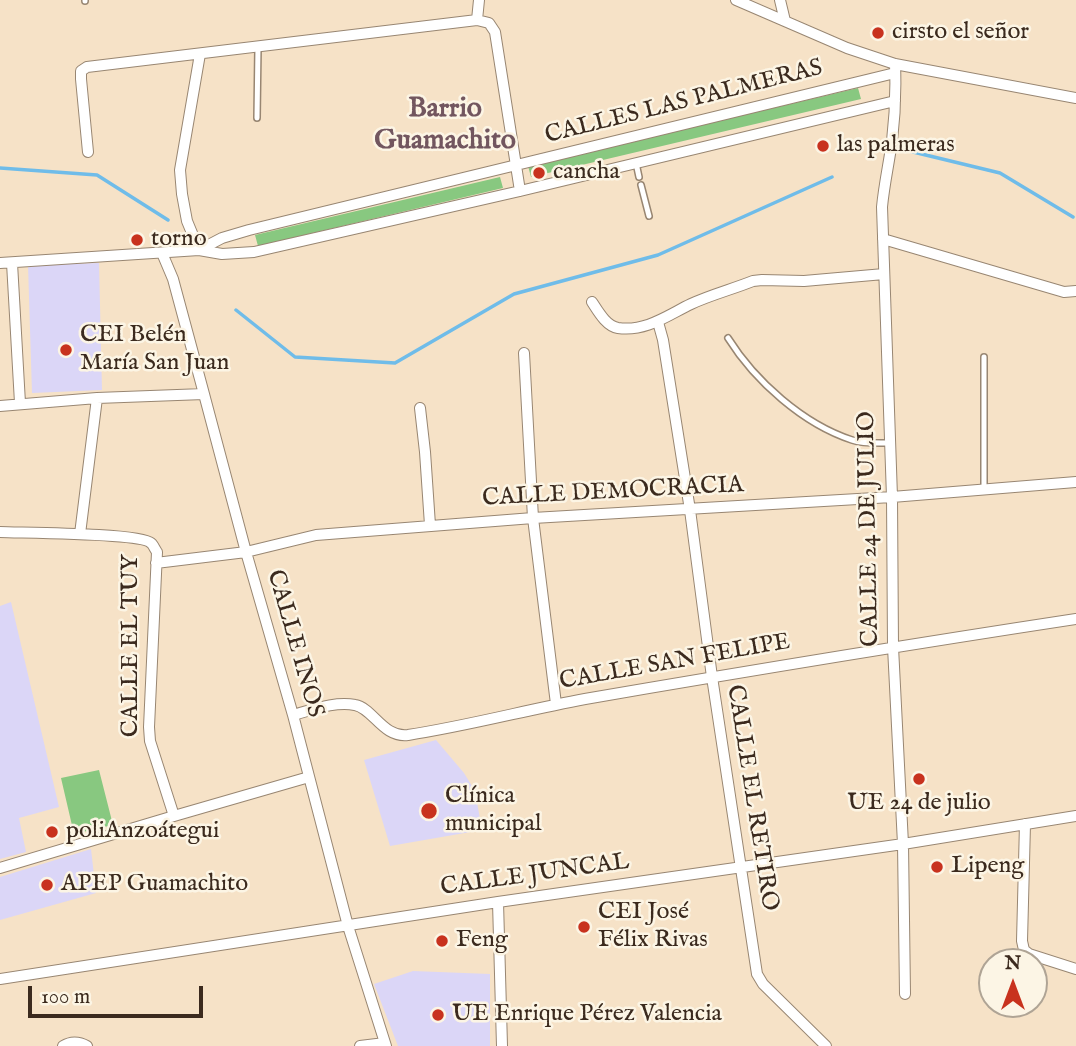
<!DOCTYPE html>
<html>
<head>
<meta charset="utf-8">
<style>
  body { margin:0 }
  #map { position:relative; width:1076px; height:1046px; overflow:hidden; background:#f6e2c7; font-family:"IM FELL English",serif }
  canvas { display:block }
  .north { position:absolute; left:978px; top:948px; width:70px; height:70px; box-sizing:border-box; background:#fcf5e5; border:2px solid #afa495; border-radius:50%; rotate:0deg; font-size:19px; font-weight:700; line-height:28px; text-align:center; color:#3b2a1e }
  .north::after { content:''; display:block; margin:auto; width:24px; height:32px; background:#c8321e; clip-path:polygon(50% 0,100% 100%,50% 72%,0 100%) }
  .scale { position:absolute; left:28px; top:986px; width:175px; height:32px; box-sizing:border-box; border:4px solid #3b2a1e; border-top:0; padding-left:9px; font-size:21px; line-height:24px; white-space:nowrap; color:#3b2a1e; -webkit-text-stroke:5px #fcf5e5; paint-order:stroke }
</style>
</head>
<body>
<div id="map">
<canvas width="1076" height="1046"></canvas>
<div class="north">N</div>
<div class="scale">100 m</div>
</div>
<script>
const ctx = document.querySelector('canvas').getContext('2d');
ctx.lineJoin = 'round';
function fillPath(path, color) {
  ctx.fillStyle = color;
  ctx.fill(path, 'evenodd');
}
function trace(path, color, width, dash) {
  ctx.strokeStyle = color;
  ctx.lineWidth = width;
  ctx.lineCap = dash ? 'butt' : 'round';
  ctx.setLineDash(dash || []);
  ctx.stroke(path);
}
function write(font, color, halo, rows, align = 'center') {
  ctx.font = font + ' "IM FELL English",serif';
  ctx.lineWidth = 5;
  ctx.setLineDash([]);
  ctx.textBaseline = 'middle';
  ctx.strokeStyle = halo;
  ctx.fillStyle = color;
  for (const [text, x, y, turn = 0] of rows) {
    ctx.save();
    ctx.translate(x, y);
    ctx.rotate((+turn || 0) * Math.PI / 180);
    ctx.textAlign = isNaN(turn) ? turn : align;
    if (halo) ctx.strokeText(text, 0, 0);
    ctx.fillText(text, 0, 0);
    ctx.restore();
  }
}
fillPath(new Path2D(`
  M 99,263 L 102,390 L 32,393 L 28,265 Z
  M 11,602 L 59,807 L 19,818 L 26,852 L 0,859 L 0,606 Z
  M 436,740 L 464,773 L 475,791 L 482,830 L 390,846 L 364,760 Z
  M 91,849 L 96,893 L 0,920 L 0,877 Z
  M 413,971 L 490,974 L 490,1046 L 398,1046 L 374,984 Z`), '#dbd6f7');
fillPath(new Path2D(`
  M 858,88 L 861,99 L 531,177 L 528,166 Z
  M 500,177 L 503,188 L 258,246 L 255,235 Z
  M 99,770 L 113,825 L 74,834 L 61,778 Z`), '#88c880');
trace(new Path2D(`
  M 905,150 L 1000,173 L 1073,217
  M 0,168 L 97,175 L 168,220
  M 236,310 L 295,357 L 395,363 L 514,294 L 658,255 L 832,177`), '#6fbce9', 3.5);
const service = new Path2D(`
  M 85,0 L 85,1
  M 257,118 L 258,47
  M 636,163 L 639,177
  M 641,185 L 649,216
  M 728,338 C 755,381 803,424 852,440 C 864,444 878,443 890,443
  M 984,357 L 984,489`);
const minor = new Path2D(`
  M 736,0 L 847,48 L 895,64 L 1076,98
  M 780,0 L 785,21
  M 477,20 L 479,0
  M 895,64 C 896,89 895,116 892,141 C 889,163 884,185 882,207 L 892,497 L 893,647 L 903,844 L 905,994
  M 88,152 L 81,79 L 81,71 L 87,67 L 477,20 L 489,23 L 495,32 L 520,191
  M 883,239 L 1064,292 L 1076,291
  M 199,250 L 222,238 L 249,230 L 895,73
  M 199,250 L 187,221 L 182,194 L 180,170 L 200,54
  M 162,253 L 173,279 L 204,394 L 246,552 L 293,715 L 348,926 L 386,1046
  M 0,263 L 199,250 L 222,254 L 254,252 L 520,191 L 895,101
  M 12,263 L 20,403
  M 592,302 C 598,311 606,326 618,328 C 646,332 668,315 691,304 C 710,295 733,289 753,281 L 762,280 L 804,281 L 884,274
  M 658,322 L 663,340 L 690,510 L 712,677 L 757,974 L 763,984 L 826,1046
  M 524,353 L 533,518 L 556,704
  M 0,406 L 97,398 L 204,394
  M 420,408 L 425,452 L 430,525
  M 0,532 C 22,533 140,533 151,543 C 152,543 156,551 157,552 L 149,727 L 150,741 L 174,816
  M 80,534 L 97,398
  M 156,563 L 246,552 L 316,535 L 533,518 L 892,497 L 1076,482
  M 293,715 C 312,710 335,701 355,705 C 373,708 383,738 408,735 C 467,726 526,710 585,699 C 748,671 912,644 1076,619
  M 1025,824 L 1022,941 L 1024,950 L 1029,954 L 1076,969
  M 0,868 L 174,816 L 309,777
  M 498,902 L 502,1046
  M 0,979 L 498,902 L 903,844 L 1076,816
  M 63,1046 C 71,1041 78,1041 87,1046
  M 360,1046 L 385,1043`);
trace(service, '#988672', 8);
trace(minor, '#988672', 12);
trace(service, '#fff', 5);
trace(minor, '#fff', 10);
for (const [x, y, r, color] of [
  [878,33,7,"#c8321e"],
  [823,146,7,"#c8321e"],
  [539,173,7,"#c8321e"],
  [137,240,7,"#c8321e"],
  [66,350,7,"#c8321e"],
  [919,779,7,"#c8321e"],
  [429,811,9,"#c8321e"],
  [52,832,7,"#c8321e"],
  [937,867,7,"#c8321e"],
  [47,885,7,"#c8321e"],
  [584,927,7,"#c8321e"],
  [442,941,7,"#c8321e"],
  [438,1015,7,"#c8321e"]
]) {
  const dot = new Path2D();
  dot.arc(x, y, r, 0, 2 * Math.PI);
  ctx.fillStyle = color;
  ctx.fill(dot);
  trace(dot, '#fcf5e5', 2.5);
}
write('24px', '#3b2a1e', '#fcf5e5', [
  ["cirsto el señor",892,33],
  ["las palmeras",837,146],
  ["cancha",553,173],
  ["torno",151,240],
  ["CEI Belén",80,336],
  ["María San Juan",80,364],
  ["Clínica",445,797],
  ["municipal",445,825],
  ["UE 24 de julio",919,804,"center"],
  ["poliAnzoátegui",66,832],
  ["Lipeng",951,867],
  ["APEP Guamachito",61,885],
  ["CEI José",598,913],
  ["Félix Rivas",598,941],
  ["Feng",456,941],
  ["UE Enrique Pérez Valencia",452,1015]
], 'left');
write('24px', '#3b2a1e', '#fcf5e5', [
  ["CALLES LAS PALMERAS",684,103,-14],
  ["CALLE DEMOCRACIA",613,493,-3],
  ["CALLE 24 DE JULIO",870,529,-91],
  ["CALLE INOS",294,644,74],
  ["CALLE EL TUY",132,646,-90],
  ["CALLE SAN FELIPE",675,663,-10],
  ["CALLE EL RETIRO",751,798,81],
  ["CALLE JUNCAL",535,876,-8]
]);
write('bold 28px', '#72565f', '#fcf5e5', [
  ["Barrio",445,110],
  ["Guamachito",445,142]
]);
</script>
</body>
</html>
